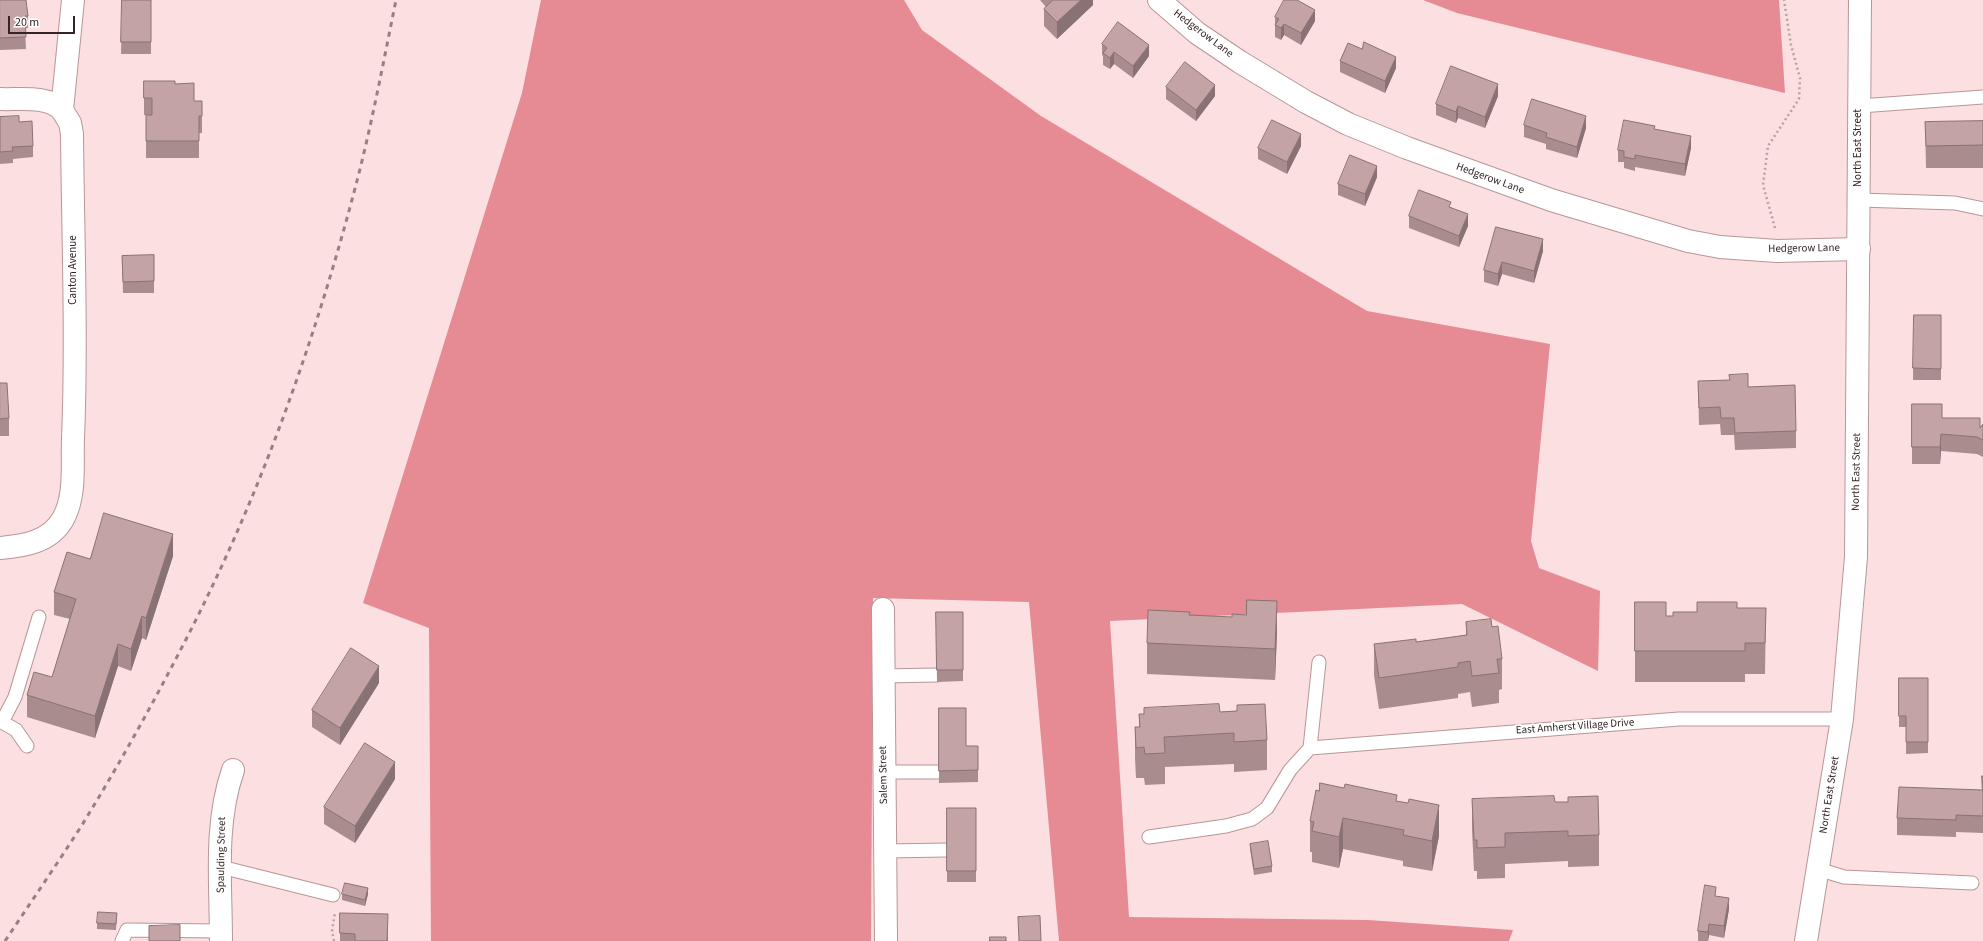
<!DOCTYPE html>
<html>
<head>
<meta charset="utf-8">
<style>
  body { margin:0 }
  #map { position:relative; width:1983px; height:941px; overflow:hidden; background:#fcdfe1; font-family:"Source Sans 3",sans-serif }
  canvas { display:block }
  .scale { position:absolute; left:8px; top:16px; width:67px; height:18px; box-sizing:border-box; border:2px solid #332526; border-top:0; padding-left:5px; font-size:12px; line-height:14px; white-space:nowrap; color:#332526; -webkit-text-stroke:3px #fff; paint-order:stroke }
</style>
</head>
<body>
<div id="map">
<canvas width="1983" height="941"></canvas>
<div class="scale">20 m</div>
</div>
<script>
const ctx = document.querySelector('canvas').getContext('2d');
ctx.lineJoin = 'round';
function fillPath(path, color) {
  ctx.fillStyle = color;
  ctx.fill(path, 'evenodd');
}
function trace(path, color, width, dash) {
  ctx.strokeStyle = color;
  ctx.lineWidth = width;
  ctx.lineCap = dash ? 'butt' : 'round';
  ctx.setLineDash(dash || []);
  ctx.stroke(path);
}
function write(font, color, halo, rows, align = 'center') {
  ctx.font = font + ' "Source Sans 3",sans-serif';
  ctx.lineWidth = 3.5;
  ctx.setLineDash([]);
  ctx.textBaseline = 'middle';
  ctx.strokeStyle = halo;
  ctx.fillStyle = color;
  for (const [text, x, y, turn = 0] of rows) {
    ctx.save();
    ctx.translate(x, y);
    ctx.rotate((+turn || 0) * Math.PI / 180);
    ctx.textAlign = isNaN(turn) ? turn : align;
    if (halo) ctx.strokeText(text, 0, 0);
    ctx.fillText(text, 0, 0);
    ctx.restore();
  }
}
fillPath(new Path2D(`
  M 541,0 L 904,0 L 922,30 L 1041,116 L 1367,311 L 1550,344 L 1531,541 L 1539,568 L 1600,591 L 1598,671 L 1462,604 L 1110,621 L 1129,917 L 1368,920 L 1513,930 L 1509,941 L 1059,941 L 1029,602 L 873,598 L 871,941 L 431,941 L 429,628 L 363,603 L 522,93 Z
  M 1423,0 L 1779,0 L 1785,93 L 1457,13 Z`), '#e68a93');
const lane = new Path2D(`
  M 1860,106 L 1983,97
  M 1859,200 L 1955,203 L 1983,209
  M 883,676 L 937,675
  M 0,721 L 16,730 L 27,746
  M 2,722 L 15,697 L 39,617
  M 1310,748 L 1679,719 L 1842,719
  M 884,772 L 939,772
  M 1149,837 L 1226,826 L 1252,819 L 1267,808 L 1290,770 L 1310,748 L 1319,662
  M 885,851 L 947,850
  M 221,867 L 333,895
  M 1818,869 L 1844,877 L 1972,883
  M 122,941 L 127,930 L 221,931`);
const street = new Path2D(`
  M 1159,0 L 1197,33 L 1240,62 L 1306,102 L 1348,124 L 1407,148 L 1551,200 L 1688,241 L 1720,247 L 1777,251 L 1859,249
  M 0,99 C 18,100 49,95 62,110
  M 0,548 C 24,546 50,542 63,519 C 76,496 72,465 73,439 C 77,338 73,236 72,134 L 70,123 L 62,110 L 73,0
  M 883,609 L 886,941
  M 221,941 C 221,884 214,825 233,770`);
const secondary = new Path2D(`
  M 1806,941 L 1842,719 L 1856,557 L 1860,0`);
trace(lane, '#b89698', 15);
trace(street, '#b89698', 24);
trace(secondary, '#b89698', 24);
trace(new Path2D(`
  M 1775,228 L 1763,185 L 1768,146 L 1799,99 L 1800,78 L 1791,45 L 1784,0
  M 334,941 L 332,931 L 335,912`), '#b9a1a3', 2.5, [2, 3]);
trace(lane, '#fff', 13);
trace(street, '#fff', 22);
trace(secondary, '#fff', 22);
trace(new Path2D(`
  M 5,941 C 31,902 57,864 82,825 C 117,768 150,709 181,649 C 259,500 316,339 358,177 C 373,118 384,59 396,0`), '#968182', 3, [5, 5]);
fillPath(new Path2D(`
  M 0,0 L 28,16 L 28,28 L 25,28 L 26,49 L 0,50 Z
  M 122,0 L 151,0 L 151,54 L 121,54 Z
  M 1040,0 L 1093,0 L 1093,5 L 1057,39 L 1044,26 L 1044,9 L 1046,7 Z
  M 1275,17 L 1315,21 L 1301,45 L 1284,35 L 1281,40 L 1275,37 Z
  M 1102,44 L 1149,56 L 1133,78 L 1114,64 L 1110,69 L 1103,65 L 1103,56 L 1102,55 Z
  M 1340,61 L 1396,68 L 1385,93 L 1340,72 Z
  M 144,81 L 175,84 L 194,101 L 202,101 L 202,133 L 199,133 L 199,158 L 146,158 L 146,115 L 152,115 L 144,115 Z
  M 1166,87 L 1215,96 L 1196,121 L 1166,99 Z
  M 1498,96 L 1485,128 L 1458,118 L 1456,123 L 1436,115 L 1436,104 Z
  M 0,117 L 19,122 L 33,146 L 33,157 L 13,159 L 13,163 L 0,164 Z
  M 1983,121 L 1983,168 L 1926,168 L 1925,122 Z
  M 1524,125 L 1586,128 L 1577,158 L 1546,149 L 1546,144 L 1524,137 Z
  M 1655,129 L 1691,148 L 1685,176 L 1635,167 L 1635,171 L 1624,168 L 1624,162 L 1618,162 L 1618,150 Z
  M 1301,146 L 1287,174 L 1258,159 L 1258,148 Z
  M 1377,177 L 1365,206 L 1338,195 L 1338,184 Z
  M 1451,207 L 1468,226 L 1459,247 L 1409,228 L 1409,216 Z
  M 1496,227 L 1543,251 L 1534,283 L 1502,274 L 1498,286 L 1484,282 L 1484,270 Z
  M 154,255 L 154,293 L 123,293 L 122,256 Z
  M 1914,315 L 1941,315 L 1941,380 L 1913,380 Z
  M 1698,381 L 1748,387 L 1796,431 L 1796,448 L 1735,450 L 1734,435 L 1721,435 L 1720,424 L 1699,425 Z
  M 0,383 L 9,418 L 9,436 L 0,436 Z
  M 1912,404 L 1942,418 L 1980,428 L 1983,424 L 1983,457 L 1977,454 L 1941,451 L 1940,464 L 1912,464 Z
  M 173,556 L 146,640 L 142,638 L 131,671 L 118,666 L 95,738 L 27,717 L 27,695 L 52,677 L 70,619 L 54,615 L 54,592 L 90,559 Z
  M 1635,602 L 1666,616 L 1673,616 L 1697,612 L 1737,608 L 1766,608 L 1765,674 L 1745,674 L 1745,682 L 1635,682 Z
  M 936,612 L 963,612 L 963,681 L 937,682 Z
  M 1190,615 L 1277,632 L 1275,680 L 1147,674 L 1147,643 Z
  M 1466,622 L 1492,627 L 1502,659 L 1502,689 L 1499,690 L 1499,703 L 1472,707 L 1470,692 L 1458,694 L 1458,698 L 1379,709 L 1374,675 L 1374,644 L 1416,642 L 1466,635 Z
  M 1899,678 L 1928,678 L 1928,753 L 1906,754 L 1906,727 L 1899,727 Z
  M 379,683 L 340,745 L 312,727 L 312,710 Z
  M 1237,705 L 1267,740 L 1267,770 L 1234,772 L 1234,764 L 1165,767 L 1165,784 L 1145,785 L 1144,778 L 1136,778 L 1135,758 L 1135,727 L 1139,727 L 1139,714 L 1144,714 L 1144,708 L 1220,712 L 1237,711 Z
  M 939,708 L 966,746 L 978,746 L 978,782 L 939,783 Z
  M 1983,776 L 1983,833 L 1956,832 L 1956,837 L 1897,835 L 1897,818 L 1982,790 Z
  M 395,779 L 355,843 L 324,824 L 324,807 Z
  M 1319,791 L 1397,801 L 1439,836 L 1432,871 L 1403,866 L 1403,861 L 1343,849 L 1339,868 L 1312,862 L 1312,852 L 1310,852 L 1310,821 Z
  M 1472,799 L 1555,802 L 1599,835 L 1599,866 L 1568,867 L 1568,861 L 1505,864 L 1505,878 L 1477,879 L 1477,871 L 1474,871 L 1472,830 Z
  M 947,808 L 976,808 L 976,882 L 947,882 Z
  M 1250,844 L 1272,866 L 1272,872 L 1254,875 L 1250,849 Z
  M 342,894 L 368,894 L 365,906 L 342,900 Z
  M 1716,896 L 1729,909 L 1724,938 L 1709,935 L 1708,941 L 1698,941 L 1698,931 Z
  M 117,913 L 116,930 L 97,929 L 97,923 Z
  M 388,926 L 388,941 L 340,941 L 340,933 Z`), '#a98c8e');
fillPath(new Path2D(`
  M 1081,0 L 1093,0 L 1093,5 L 1057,39 L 1057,22 Z
  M 1315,10 L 1315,21 L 1301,45 L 1301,33 Z
  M 1284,24 L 1284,35 L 1281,40 L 1281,28 Z
  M 1149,45 L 1149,56 L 1133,78 L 1133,66 Z
  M 1114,52 L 1114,64 L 1110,69 L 1110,58 Z
  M 1396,57 L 1396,68 L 1385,93 L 1385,81 Z
  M 1498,84 L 1498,96 L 1485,128 L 1485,117 Z
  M 1215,85 L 1215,96 L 1196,121 L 1196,110 Z
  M 1458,106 L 1458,118 L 1456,123 L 1456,112 Z
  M 1586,116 L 1586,128 L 1577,158 L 1577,147 Z
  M 1301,134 L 1301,146 L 1287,174 L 1287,162 Z
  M 1691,136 L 1691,148 L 1685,176 L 1685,164 Z
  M 1377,166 L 1377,177 L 1365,206 L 1365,194 Z
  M 1468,214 L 1468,226 L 1459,247 L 1459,236 Z
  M 1543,239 L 1543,251 L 1534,283 L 1534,271 Z
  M 1502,262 L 1502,274 L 1498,286 L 1498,274 Z
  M 1941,434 L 1941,451 L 1940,464 L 1940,447 Z
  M 173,534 L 173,556 L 146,640 L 146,618 Z
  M 1277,601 L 1277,632 L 1275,680 L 1275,649 Z
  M 142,616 L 142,638 L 131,671 L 131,649 Z
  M 118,644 L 118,666 L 95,738 L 95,716 Z
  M 379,666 L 379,683 L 340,745 L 340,728 Z
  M 395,762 L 395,779 L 355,843 L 355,826 Z
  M 1439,805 L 1439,836 L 1432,871 L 1432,841 Z
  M 1343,818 L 1343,849 L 1339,868 L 1339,837 Z
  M 368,888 L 368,894 L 365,906 L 365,900 Z
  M 1729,898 L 1729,909 L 1724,938 L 1724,926 Z
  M 1709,924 L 1709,935 L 1708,941 L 1708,932 Z`), '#897274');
const building = new Path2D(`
  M 0,0 L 26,0 L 28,16 L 25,16 L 26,37 L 0,38 Z
  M 122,0 L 151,0 L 151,42 L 121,42 Z
  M 1053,0 L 1081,0 L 1057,22 L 1044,9 Z
  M 1284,0 L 1297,0 L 1315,10 L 1301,33 L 1284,24 L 1281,28 L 1275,25 L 1279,19 L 1275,17 Z
  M 1118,22 L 1149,45 L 1133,66 L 1114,52 L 1110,58 L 1103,53 L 1107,48 L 1102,44 Z
  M 1364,42 L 1396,57 L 1385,81 L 1340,61 L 1348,43 L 1362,49 Z
  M 1185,62 L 1215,85 L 1196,110 L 1166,87 Z
  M 1451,66 L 1498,84 L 1485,117 L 1458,106 L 1456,112 L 1436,104 Z
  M 144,81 L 175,81 L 175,84 L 194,83 L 194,101 L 202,101 L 202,116 L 199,116 L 199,141 L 146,141 L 146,115 L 152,115 L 152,98 L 144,98 Z
  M 1532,99 L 1586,116 L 1577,147 L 1546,137 L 1547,133 L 1524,125 Z
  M 19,116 L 19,122 L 32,121 L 33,146 L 12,147 L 13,151 L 0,152 L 0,117 Z
  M 1272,120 L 1301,134 L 1287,162 L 1258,148 Z
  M 1624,120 L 1655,126 L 1654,129 L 1691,136 L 1685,164 L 1635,155 L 1635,159 L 1624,157 L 1624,151 L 1618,150 Z
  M 1983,121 L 1983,145 L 1926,146 L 1925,122 Z
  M 1350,155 L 1377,166 L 1365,194 L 1338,184 Z
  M 1419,190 L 1451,202 L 1449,207 L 1468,214 L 1459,236 L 1409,216 Z
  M 1496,227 L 1543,239 L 1534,271 L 1502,262 L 1498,274 L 1484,270 Z
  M 154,255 L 154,281 L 123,282 L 122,256 Z
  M 1914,315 L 1941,315 L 1941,369 L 1913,368 Z
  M 1748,374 L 1748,387 L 1795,385 L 1796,431 L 1735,433 L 1734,418 L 1721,418 L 1720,407 L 1699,408 L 1698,381 L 1730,380 L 1729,375 Z
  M 0,383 L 7,383 L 9,418 L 0,419 Z
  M 1912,404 L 1942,404 L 1942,418 L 1980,418 L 1980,428 L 1983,424 L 1983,440 L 1977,437 L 1941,434 L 1940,447 L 1912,447 Z
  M 104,513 L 173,534 L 146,618 L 142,616 L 131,649 L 118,644 L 95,716 L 27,695 L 34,672 L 52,677 L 76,599 L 54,592 L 67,552 L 90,559 Z
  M 1247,600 L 1277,601 L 1275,649 L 1147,643 L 1148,610 L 1190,612 L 1189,615 L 1232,617 L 1232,614 L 1246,615 Z
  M 1635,602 L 1666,602 L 1666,616 L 1673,616 L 1673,612 L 1697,612 L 1697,602 L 1737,602 L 1737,608 L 1766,608 L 1765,643 L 1745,643 L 1745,651 L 1635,651 Z
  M 936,612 L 963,612 L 963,670 L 937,670 Z
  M 1491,619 L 1492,627 L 1498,626 L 1502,659 L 1497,659 L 1499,673 L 1472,676 L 1470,661 L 1458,663 L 1458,667 L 1379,678 L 1374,644 L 1416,639 L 1416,642 L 1467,635 L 1466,622 Z
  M 351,648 L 379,666 L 340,728 L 312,710 Z
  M 1899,678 L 1928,678 L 1928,742 L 1906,742 L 1906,716 L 1899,716 Z
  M 1219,704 L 1220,712 L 1237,711 L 1237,705 L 1265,704 L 1267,740 L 1234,742 L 1234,733 L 1164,737 L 1165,753 L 1145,754 L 1144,747 L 1136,748 L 1135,727 L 1140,727 L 1139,714 L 1144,714 L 1144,708 Z
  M 939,708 L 966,708 L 966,746 L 978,746 L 978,770 L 939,771 Z
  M 365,743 L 395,762 L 355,826 L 324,807 Z
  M 1982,776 L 1983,776 L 1983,816 L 1956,815 L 1956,820 L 1897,818 L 1899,787 L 1982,790 Z
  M 1320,783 L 1344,788 L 1345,784 L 1397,795 L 1396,801 L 1408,803 L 1409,799 L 1439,805 L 1432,841 L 1403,835 L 1404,830 L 1343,818 L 1339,837 L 1312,831 L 1314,822 L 1310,821 L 1316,790 L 1319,791 Z
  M 1554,796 L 1555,802 L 1568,802 L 1568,797 L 1598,796 L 1599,835 L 1568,836 L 1568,831 L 1505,833 L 1505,847 L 1477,848 L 1477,840 L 1474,840 L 1472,799 Z
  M 947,808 L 976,808 L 976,871 L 947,871 Z
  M 1268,841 L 1272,866 L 1254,869 L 1250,844 Z
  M 345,883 L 368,888 L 365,900 L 342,894 Z
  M 1705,885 L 1716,887 L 1715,896 L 1729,898 L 1724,926 L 1709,924 L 1708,932 L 1698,931 Z
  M 98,912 L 117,913 L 116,924 L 97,923 Z
  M 340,913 L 388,914 L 387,941 L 355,941 L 355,934 L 340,933 Z
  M 1040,916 L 1041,941 L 1019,941 L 1018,917 Z
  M 180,925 L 180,941 L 149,941 L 149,926 Z
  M 990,937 L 1006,937 L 1006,941 L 990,941 Z`);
fillPath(building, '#c4a3a5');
trace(building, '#897274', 1);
write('11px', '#332526', '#fff', [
  ["Hedgerow Lane",1203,34,37],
  ["North East Street",1859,148,-90],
  ["Hedgerow Lane",1490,179,20],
  ["Hedgerow Lane",1804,249,-1],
  ["Canton Avenue",74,270,-90],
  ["North East Street",1857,472,-89],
  ["East Amherst Village Drive",1575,727,-4],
  ["Salem Street",884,775,-91],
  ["North East Street",1830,795,-81],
  ["Spaulding Street",222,855,-89]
]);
</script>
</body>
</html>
